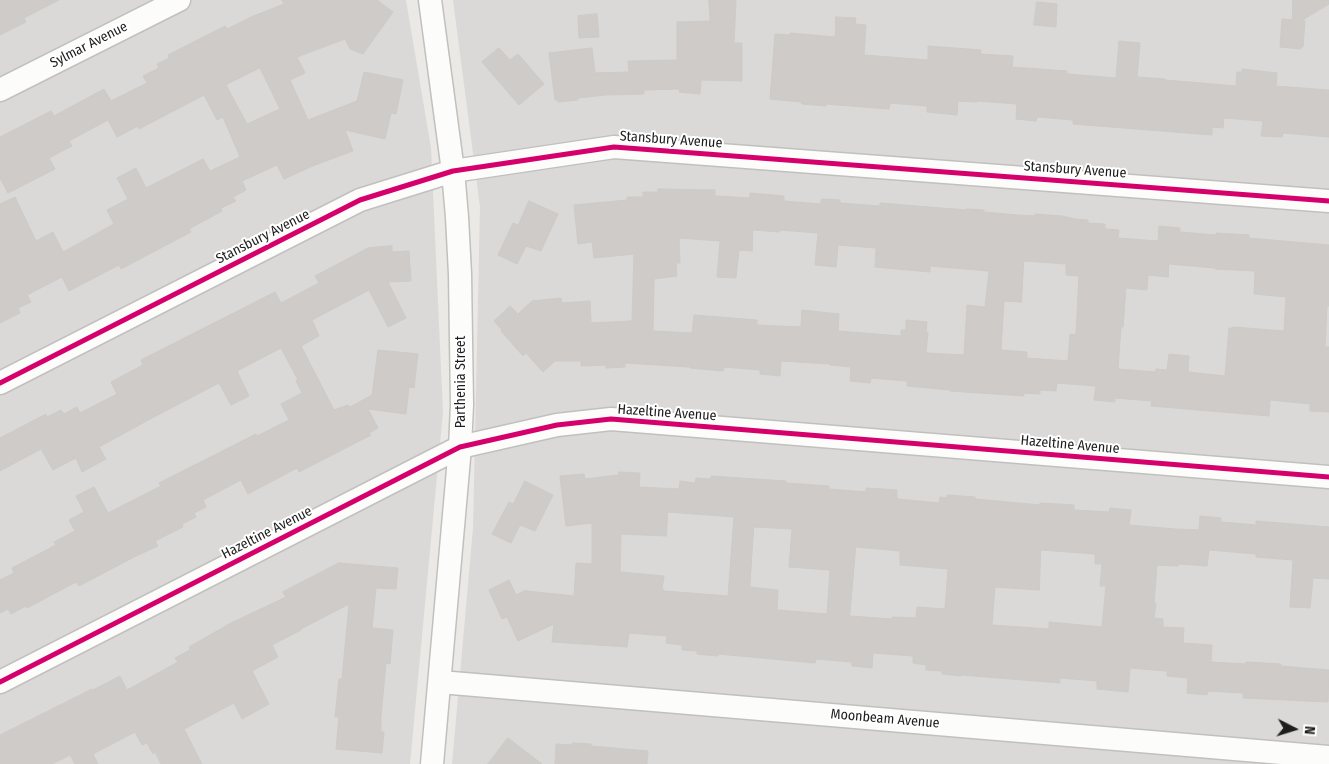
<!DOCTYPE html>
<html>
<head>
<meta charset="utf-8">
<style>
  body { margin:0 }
  #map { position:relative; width:1329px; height:764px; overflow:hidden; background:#ebe9e6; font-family:"Fira Sans Condensed",sans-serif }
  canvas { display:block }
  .north { position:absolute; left:1269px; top:704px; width:50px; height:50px; -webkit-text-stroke:4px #fff; paint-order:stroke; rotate:95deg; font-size:14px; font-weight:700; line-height:20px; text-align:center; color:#1d1d1d }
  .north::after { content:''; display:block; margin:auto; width:18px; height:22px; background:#1d1d1d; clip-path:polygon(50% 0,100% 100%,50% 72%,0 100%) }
</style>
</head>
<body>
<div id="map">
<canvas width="1329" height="764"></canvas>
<div class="north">N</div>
</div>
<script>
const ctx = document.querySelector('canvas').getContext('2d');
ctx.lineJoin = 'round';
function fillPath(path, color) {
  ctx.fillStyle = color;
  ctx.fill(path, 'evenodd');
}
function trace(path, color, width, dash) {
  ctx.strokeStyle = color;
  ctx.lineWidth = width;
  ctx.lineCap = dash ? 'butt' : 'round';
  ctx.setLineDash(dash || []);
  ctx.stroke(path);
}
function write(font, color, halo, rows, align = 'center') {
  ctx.font = font + ' "Fira Sans Condensed",sans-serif';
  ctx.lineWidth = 4;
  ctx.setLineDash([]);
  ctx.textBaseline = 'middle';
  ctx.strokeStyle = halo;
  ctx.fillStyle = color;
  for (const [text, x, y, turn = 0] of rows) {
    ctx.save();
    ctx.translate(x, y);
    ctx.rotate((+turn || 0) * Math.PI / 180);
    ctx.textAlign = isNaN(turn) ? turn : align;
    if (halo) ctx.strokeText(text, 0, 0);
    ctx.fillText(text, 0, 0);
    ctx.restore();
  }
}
fillPath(new Path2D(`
  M 0,0 L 406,0 L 431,148 L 443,412 L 410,764 L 0,764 Z
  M 453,0 L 1329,0 L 1329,764 L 452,764 L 473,528 L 480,207 Z`), '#dad9d7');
const building = new Path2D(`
  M 0,0 L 59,0 L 24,18 L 26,22 L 0,35 Z
  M 282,0 L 377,0 L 393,12 L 363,54 L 350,49 L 345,39 L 297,57 L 305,73 L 290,80 L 308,120 L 357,101 L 364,72 L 403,80 L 396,114 L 391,113 L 385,139 L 345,130 L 353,151 L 315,165 L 284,179 L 277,165 L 242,181 L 246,190 L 233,197 L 236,201 L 221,208 L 222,211 L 189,229 L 191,232 L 121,269 L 119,265 L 69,291 L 62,277 L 27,295 L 31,302 L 18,308 L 20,313 L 0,323 L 0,204 L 15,197 L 36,241 L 53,232 L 63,252 L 114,224 L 107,210 L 128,199 L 117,178 L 136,168 L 146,188 L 203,159 L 210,171 L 240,157 L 223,117 L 217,120 L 204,95 L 139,129 L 138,126 L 117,137 L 108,120 L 69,141 L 72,146 L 49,158 L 55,169 L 8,193 L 0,178 L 0,137 L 51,111 L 54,116 L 104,89 L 111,101 L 147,83 L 143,76 L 159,68 L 157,64 L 169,58 L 168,55 L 225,26 L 227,29 L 251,17 L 284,4 ZM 260,68 L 280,109 L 247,124 L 226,85 Z
  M 709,0 L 736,0 L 734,43 L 742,43 L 742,81 L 701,80 L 700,94 L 679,92 L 680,89 L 644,90 L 644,94 L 605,95 L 578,98 L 578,100 L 558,102 L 557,100 L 555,100 L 549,53 L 592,48 L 595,73 L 629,72 L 628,61 L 677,60 L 677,22 L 710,21 Z
  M 1293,0 L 1329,0 L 1329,4 L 1301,21 L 1305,21 L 1303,47 L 1301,47 L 1301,49 L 1280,47 L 1282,19 L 1292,20 Z
  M 1037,2 L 1057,4 L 1056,27 L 1034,25 Z
  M 597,14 L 599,37 L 579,38 L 578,16 Z
  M 836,17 L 856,18 L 855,24 L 866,25 L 864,55 L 928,60 L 928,46 L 981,50 L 980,54 L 1013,56 L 1012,67 L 1067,71 L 1067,74 L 1116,78 L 1119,41 L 1140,43 L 1137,77 L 1165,79 L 1165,80 L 1236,86 L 1237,72 L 1242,72 L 1242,69 L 1277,73 L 1276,86 L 1329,90 L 1329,137 L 1283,133 L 1282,137 L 1261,136 L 1263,121 L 1224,118 L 1223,128 L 1212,127 L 1212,135 L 1073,124 L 1073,120 L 1037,117 L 1036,121 L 1016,119 L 1017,104 L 977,101 L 977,102 L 958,101 L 957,115 L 927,112 L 927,106 L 890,103 L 889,109 L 825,104 L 826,106 L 802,104 L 801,102 L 770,99 L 775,34 L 790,35 L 790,33 L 835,37 Z
  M 499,48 L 510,60 L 518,54 L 544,84 L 519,105 L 482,62 Z
  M 658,189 L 715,190 L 715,196 L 750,198 L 750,193 L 784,196 L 784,201 L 820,204 L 822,199 L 840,200 L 840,203 L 880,206 L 880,203 L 966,210 L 966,209 L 984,210 L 984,212 L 1017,215 L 1035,216 L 1035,214 L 1062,216 L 1075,219 L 1088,220 L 1088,223 L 1105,224 L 1105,229 L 1119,230 L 1118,238 L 1158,241 L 1159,226 L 1180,228 L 1180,232 L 1216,235 L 1216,233 L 1249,235 L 1249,238 L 1329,245 L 1329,306 L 1327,306 L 1325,347 L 1329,347 L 1329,412 L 1310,411 L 1310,404 L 1270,400 L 1269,416 L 1151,406 L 1152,401 L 1115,398 L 1115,402 L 1094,400 L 1096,386 L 1057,383 L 1056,391 L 1040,390 L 1040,394 L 1024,393 L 1024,396 L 950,391 L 950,390 L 907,386 L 907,381 L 871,378 L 870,383 L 850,381 L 851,367 L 830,365 L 830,364 L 781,361 L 780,376 L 760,374 L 760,370 L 724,367 L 723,371 L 690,368 L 690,367 L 625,363 L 625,367 L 606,368 L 606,365 L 581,366 L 581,361 L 555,361 L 543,372 L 526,353 L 523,356 L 501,331 L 502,330 L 494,321 L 510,306 L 518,314 L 532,301 L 561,298 L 562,303 L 590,301 L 591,323 L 632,321 L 634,254 L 594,258 L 592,242 L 578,244 L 574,205 L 627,200 L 627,197 L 643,197 L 643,192 L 658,192 ZM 753,230 L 780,232 L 780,230 L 818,233 L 815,265 L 836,267 L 838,245 L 876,248 L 875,267 L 930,272 L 930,266 L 989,271 L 985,307 L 967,305 L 964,355 L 926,353 L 928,332 L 926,332 L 927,322 L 906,320 L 906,330 L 901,330 L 901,336 L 838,331 L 839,314 L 802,310 L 801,327 L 757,325 L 757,320 L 694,315 L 692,333 L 653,331 L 654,279 L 677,276 L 676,263 L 680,263 L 679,238 L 720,241 L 717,277 L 736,278 L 739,250 L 752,251 ZM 1024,261 L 1066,264 L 1066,275 L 1079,276 L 1076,335 L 1070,334 L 1068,361 L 1027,358 L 1027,352 L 1001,350 L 1004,301 L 1021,302 ZM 1169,264 L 1215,268 L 1215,269 L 1255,271 L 1254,294 L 1286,297 L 1284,331 L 1233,327 L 1232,328 L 1229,328 L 1225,376 L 1188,372 L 1189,356 L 1169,354 L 1167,370 L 1156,369 L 1155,372 L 1118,369 L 1121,327 L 1123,327 L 1126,288 L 1147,290 L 1148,275 L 1168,277 Z
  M 529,201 L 558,214 L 541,251 L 526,246 L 517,264 L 498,255 L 513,223 L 518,225 Z
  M 392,246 L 392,252 L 409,251 L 411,281 L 388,282 L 406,318 L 388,327 L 369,290 L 312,320 L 319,336 L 301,346 L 334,410 L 348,405 L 350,407 L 372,395 L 378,350 L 418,354 L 414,388 L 409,387 L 406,414 L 368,409 L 378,428 L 369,433 L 371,435 L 299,472 L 297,468 L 248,494 L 241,480 L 203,500 L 206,507 L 194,513 L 196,517 L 182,524 L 183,527 L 155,541 L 158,546 L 136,556 L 79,586 L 76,582 L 27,608 L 26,606 L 11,614 L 8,609 L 0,613 L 0,580 L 14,573 L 12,568 L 56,545 L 54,542 L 75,531 L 69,520 L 84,512 L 76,496 L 94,487 L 108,513 L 161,486 L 159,483 L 256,434 L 257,436 L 289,420 L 281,404 L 302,393 L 296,381 L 298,380 L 281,348 L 237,371 L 249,396 L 231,405 L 219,383 L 152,418 L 99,447 L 106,459 L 82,472 L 76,458 L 53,470 L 41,449 L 0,471 L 0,438 L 46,414 L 47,417 L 61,410 L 64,414 L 77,407 L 80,413 L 117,394 L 111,382 L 143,365 L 141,360 L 275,292 L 281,303 L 319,283 L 315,276 L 368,248 Z
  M 619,472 L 640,473 L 639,487 L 679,489 L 680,481 L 695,483 L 696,478 L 711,479 L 711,476 L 786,481 L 786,483 L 829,486 L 829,489 L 866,492 L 866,488 L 897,490 L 897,499 L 939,503 L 940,497 L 947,498 L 947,495 L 975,497 L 975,499 L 1040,505 L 1040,503 L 1074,505 L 1074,510 L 1109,512 L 1110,508 L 1131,510 L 1129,525 L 1175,529 L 1199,530 L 1200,516 L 1221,518 L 1221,522 L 1256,525 L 1256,521 L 1329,527 L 1329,579 L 1313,578 L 1310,608 L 1290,607 L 1293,560 L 1256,557 L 1256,554 L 1209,550 L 1207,566 L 1179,564 L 1178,566 L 1157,565 L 1154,603 L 1156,603 L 1154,618 L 1163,619 L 1163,627 L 1184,628 L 1183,643 L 1212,645 L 1211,662 L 1246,664 L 1246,662 L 1281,664 L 1281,666 L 1329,670 L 1328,702 L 1243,698 L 1243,693 L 1208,691 L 1207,695 L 1187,693 L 1188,678 L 1167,676 L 1167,671 L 1130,668 L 1128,692 L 1097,689 L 1097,681 L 1060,678 L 1060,683 L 961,675 L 961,676 L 942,674 L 942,671 L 926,670 L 926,665 L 913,663 L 913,656 L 873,653 L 872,668 L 852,666 L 852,662 L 816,659 L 815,663 L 718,654 L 718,656 L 697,654 L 697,651 L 682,650 L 682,645 L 666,643 L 667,636 L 629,633 L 627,647 L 552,642 L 554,624 L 518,641 L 507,617 L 502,619 L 489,590 L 509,580 L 516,595 L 526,590 L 527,591 L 574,596 L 576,563 L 592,564 L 592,523 L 566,526 L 560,476 L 584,474 L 585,479 L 619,475 ZM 668,512 L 734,517 L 728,596 L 664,591 L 664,590 L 662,589 L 664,576 L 620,572 L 621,534 L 666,536 ZM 754,527 L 792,529 L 789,567 L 830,570 L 827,614 L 777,610 L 778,590 L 750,587 ZM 856,547 L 900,551 L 900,565 L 948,569 L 945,609 L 917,607 L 916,618 L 892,617 L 892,619 L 850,616 ZM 1041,550 L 1095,554 L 1095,564 L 1102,564 L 1100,586 L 1106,586 L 1102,627 L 1049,622 L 1049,629 L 992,625 L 995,587 L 1039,590 Z
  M 525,481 L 553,495 L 535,531 L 520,525 L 511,543 L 492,534 L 509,502 L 513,504 Z
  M 339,563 L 398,568 L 396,589 L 376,588 L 372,628 L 393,630 L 390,664 L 386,663 L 381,716 L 381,732 L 384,732 L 382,753 L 336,749 L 339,717 L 335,717 L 339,679 L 342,679 L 349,604 L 301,629 L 301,630 L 272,645 L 278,657 L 252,671 L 269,704 L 242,719 L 234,703 L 184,729 L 202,764 L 161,764 L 155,752 L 153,754 L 147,743 L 142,745 L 135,732 L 93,754 L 98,764 L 75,764 L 70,755 L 52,764 L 0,764 L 0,735 L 92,689 L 93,690 L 120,676 L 127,690 L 178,662 L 175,658 L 190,650 L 189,647 L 231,623 L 286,597 L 283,592 Z
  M 508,738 L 542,764 L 488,764 Z
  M 573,743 L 591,744 L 591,746 L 648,751 L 647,764 L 555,764 L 556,744 L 573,745 Z`);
fillPath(building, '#cecbc9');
trace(building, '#cecac7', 1);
const minor = new Path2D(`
  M 430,0 L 453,171 L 457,217 L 460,274 L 462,405 L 460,447 L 432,764
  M 0,90 L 179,0
  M 0,383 L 360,200 L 453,171 L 614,147 L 1329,201
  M 0,682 L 460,447 L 557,425 L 611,419 L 1329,477
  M 440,682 L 1329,757`);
trace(minor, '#c1c0be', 25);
trace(minor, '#fcfcfb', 22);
trace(new Path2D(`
  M 0,383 L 360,200 L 453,171 L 614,147 L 1329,201
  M 0,682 L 460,447 L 557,425 L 611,419 L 1329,477`), '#d6006c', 5);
write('14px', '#1d1d1d', '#fff', [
  ["Sylmar Avenue",89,45,-27],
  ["Stansbury Avenue",671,140,4],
  ["Stansbury Avenue",1075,170,4],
  ["Stansbury Avenue",263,237,-27],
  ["Parthenia Street",461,382,-90],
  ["Hazeltine Avenue",667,413,4],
  ["Hazeltine Avenue",1070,445,5],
  ["Hazeltine Avenue",267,533,-27],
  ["Moonbeam Avenue",885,719,5]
]);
</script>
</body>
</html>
